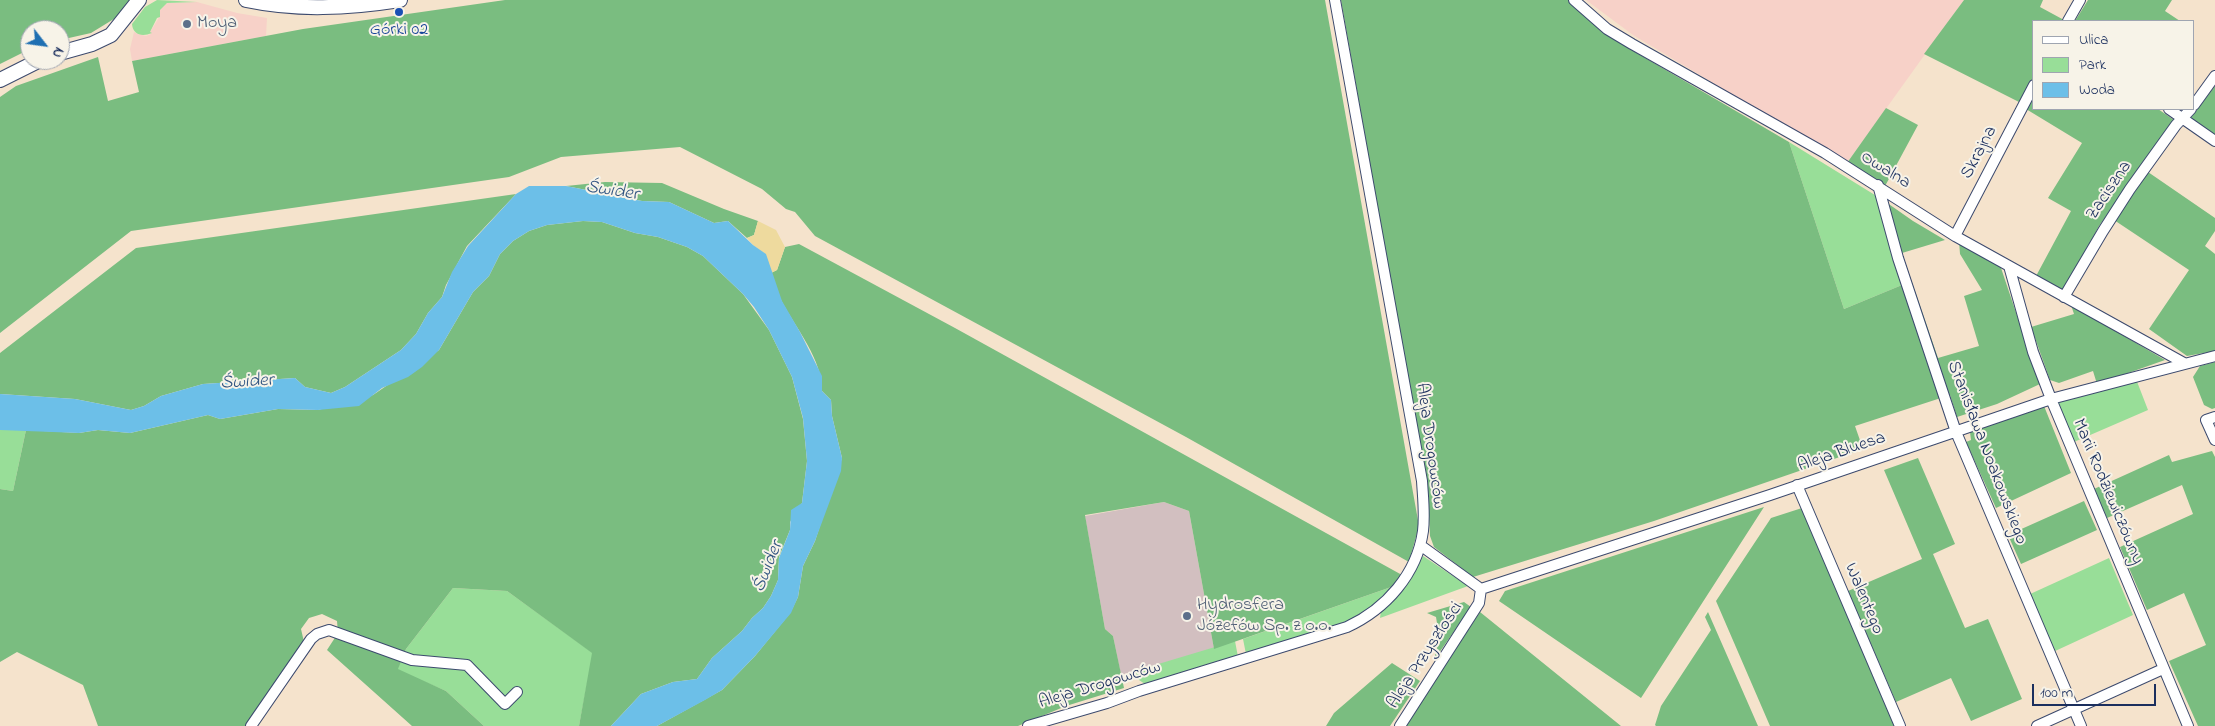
<!DOCTYPE html>
<html>
<head>
<meta charset="utf-8">
<style>
  body { margin:0 }
  #map { position:relative; width:2215px; height:726px; overflow:hidden; background:#f5e3cc; font-family:"Indie Flower",sans-serif }
  canvas { display:block }
  .legend { position:absolute; left:2032px; top:20px; width:162px; height:90px; box-sizing:border-box; background:#f7f3e8; border:1px solid #9fa5b1; margin:0; padding:6px 9px; list-style:none; font-size:15px; color:#1b2f5e }
  .legend li { display:flex; align-items:center; gap:10px; height:25px }
  .legend b { width:25px; border:1px solid #9fa5b1 }
  .north { position:absolute; left:20px; top:20px; width:50px; height:50px; box-sizing:border-box; background:#f7f3e8; border:1px solid #9fa5b1; border-radius:50%; rotate:120deg; font-size:14px; font-weight:700; line-height:20px; text-align:center; color:#1b2f5e }
  .north::after { content:''; display:block; margin:auto; width:18px; height:22px; background:#1f6fb2; clip-path:polygon(50% 0,100% 100%,50% 72%,0 100%) }
  .scale { position:absolute; left:2032px; top:684px; width:124px; height:22px; box-sizing:border-box; border:2px solid #1b2f5e; border-top:0; padding-left:6px; font-size:15px; line-height:18px; white-space:nowrap; color:#1b2f5e; -webkit-text-stroke:4px #f7f3e8; paint-order:stroke }
</style>
</head>
<body>
<div id="map">
<canvas width="2215" height="726"></canvas>
<ul class="legend">
<li><b style="height:6px;background:#fff"></b>Ulica</li>
<li><b style="height:14px;background:#98de98"></b>Park</li>
<li><b style="height:14px;background:#6cbfe8"></b>Woda</li>
</ul>
<div class="north">N</div>
<div class="scale">100 m</div>
</div>
<script>
const ctx = document.querySelector('canvas').getContext('2d');
ctx.lineJoin = 'round';
function fillPath(path, color) {
  ctx.fillStyle = color;
  ctx.fill(path, 'evenodd');
}
function trace(path, color, width, dash) {
  ctx.strokeStyle = color;
  ctx.lineWidth = width;
  ctx.lineCap = dash ? 'butt' : 'round';
  ctx.setLineDash(dash || []);
  ctx.stroke(path);
}
function write(font, color, halo, rows, align = 'center') {
  ctx.font = font + ' "Indie Flower",sans-serif';
  ctx.lineWidth = 4;
  ctx.setLineDash([]);
  ctx.textBaseline = 'middle';
  ctx.strokeStyle = halo;
  ctx.fillStyle = color;
  for (const [text, x, y, turn = 0] of rows) {
    ctx.save();
    ctx.translate(x, y);
    ctx.rotate((+turn || 0) * Math.PI / 180);
    ctx.textAlign = isNaN(turn) ? turn : align;
    if (halo) ctx.strokeText(text, 0, 0);
    ctx.fillText(text, 0, 0);
    ctx.restore();
  }
}
fillPath(new Path2D(`
  M 1586,0 L 1964,0 L 1847,163 L 1633,35 Z
  M 197,2 L 237,13 L 267,18 L 266,36 L 132,61 L 130,49 L 134,32 L 138,34 L 146,36 L 151,34 L 150,32 L 160,16 L 160,10 L 167,3 Z`), '#f7d1c8');
fillPath(new Path2D(`
  M 1164,502 L 1189,511 L 1214,649 L 1121,675 L 1113,636 L 1105,629 L 1085,516 Z`), '#d2bfc0');
fillPath(new Path2D(`
  M 157,0 L 197,2 L 167,3 L 160,10 L 160,17 L 157,18 L 150,32 L 152,33 C 142,37 133,35 132,24 L 145,7 Z
  M 1789,142 L 1883,200 L 1902,285 L 1844,309 Z
  M 2136,379 L 2148,410 L 2074,442 L 2056,402 Z
  M 0,430 L 26,430 L 13,491 L 0,489 Z
  M 1423,556 L 1468,586 L 1380,618 L 1381,611 L 1393,601 Z
  M 2109,558 L 2133,615 L 2053,652 L 2028,595 Z
  M 1394,586 L 1369,610 L 1354,619 L 1246,654 L 1243,639 Z
  M 453,588 L 507,591 L 593,653 L 579,726 L 484,726 L 446,691 L 397,670 L 406,649 Z
  M 1235,641 L 1238,657 L 1145,684 L 1139,680 L 1135,671 Z`), '#98de98');
fillPath(new Path2D(`
  M 0,0 L 130,0 L 122,14 L 91,33 L 60,40 L 60,30 L 30,30 L 30,49 L 0,64 Z
  M 505,0 L 1325,0 L 1419,526 L 1409,562 L 1186,437 L 815,236 L 795,212 L 786,209 L 762,189 L 680,147 L 561,157 L 509,177 L 131,231 L 0,333 L 0,97 L 16,86 L 98,57 L 108,101 L 139,92 L 132,61 L 303,29 Z
  M 1341,0 L 1569,0 L 1598,26 L 1635,52 L 1789,142 L 1844,309 L 1902,285 L 1892,257 L 1902,253 L 1883,200 L 1913,221 L 1945,240 L 1902,253 L 1938,358 L 1979,346 L 1964,296 L 1982,290 L 1960,254 L 1959,241 L 1999,262 L 2040,384 L 1997,404 L 1957,417 L 1950,395 L 1855,426 L 1863,449 L 1654,521 L 1473,577 L 1434,547 L 1430,536 L 1428,492 Z
  M 1964,0 L 2043,0 L 2040,7 L 2064,20 L 2034,21 L 2034,76 L 2019,102 L 1924,54 Z
  M 2088,0 L 2172,0 L 2165,11 L 2180,21 L 2075,21 Z
  M 2215,86 L 2215,136 L 2190,119 Z
  M 2034,95 L 2034,109 L 2158,109 L 2174,120 L 2099,226 L 2063,293 L 2035,278 L 2071,211 L 2048,198 L 2082,143 L 2026,109 Z
  M 1886,108 L 1918,125 L 1884,188 L 1847,163 Z
  M 2148,172 L 2215,218 L 2215,231 L 2205,246 L 2215,254 L 2215,351 L 2187,356 L 2149,329 L 2189,270 L 2114,220 Z
  M 605,182 L 662,183 L 724,209 L 758,221 L 754,235 L 747,238 L 728,221 L 714,223 L 669,202 L 642,201 L 566,186 Z
  M 516,194 L 467,246 L 446,285 L 442,297 L 428,313 L 416,334 L 401,350 L 345,387 L 331,393 L 305,387 L 295,378 L 203,384 L 161,396 L 144,406 L 131,410 L 75,399 L 0,394 L 0,353 L 136,248 Z
  M 583,221 L 602,222 L 635,233 L 658,237 L 687,247 L 703,256 L 743,294 L 769,330 L 792,377 L 803,419 L 807,461 L 802,503 L 790,522 L 790,530 L 779,557 L 778,580 L 771,596 L 763,608 L 752,618 L 742,631 L 712,658 L 697,679 L 673,682 L 641,694 L 611,726 L 579,726 L 592,653 L 507,591 L 453,588 L 406,649 L 398,669 L 446,691 L 484,726 L 412,726 L 327,650 L 338,633 L 337,621 L 322,614 L 309,618 L 301,629 L 304,642 L 246,726 L 98,726 L 83,685 L 17,652 L 0,662 L 0,489 L 13,491 L 26,430 L 79,433 L 98,430 L 130,433 L 208,415 L 220,419 L 278,409 L 318,410 L 373,395 L 439,350 L 473,292 L 489,276 L 500,254 L 513,241 L 529,231 L 547,225 Z
  M 799,244 L 955,328 L 1402,575 L 1394,586 L 1214,649 L 1189,511 L 1164,502 L 1085,515 L 1105,629 L 1113,636 L 1124,688 L 1066,706 L 1018,726 L 657,726 L 722,690 L 755,656 L 790,613 L 798,597 L 803,566 L 815,541 L 842,458 L 832,416 L 831,400 L 822,391 C 822,359 797,330 782,302 C 777,293 774,282 771,273 L 777,270 L 785,247 Z
  M 2071,305 L 2165,360 L 2097,384 L 2093,371 L 2059,383 L 2050,380 L 2031,327 L 2074,314 Z
  M 2215,362 L 2215,408 L 2212,409 L 2204,405 L 2193,377 L 2200,366 Z
  M 2044,406 L 2071,473 L 1996,508 L 1966,442 L 1971,440 L 1970,432 Z
  M 2212,451 L 2215,457 L 2215,726 L 2198,726 L 2169,661 L 2206,645 L 2184,593 L 2147,610 L 2120,547 L 2193,514 L 2182,485 L 2107,518 L 2094,489 L 2169,455 L 2172,462 Z
  M 1918,458 L 1955,544 L 1933,554 L 1965,628 L 1988,619 L 2022,699 L 1971,721 L 1951,678 L 1896,702 L 1848,591 L 1922,559 L 1884,470 Z
  M 2084,501 L 2097,530 L 2021,564 L 2008,535 Z
  M 1764,507 L 1641,698 L 1499,601 L 1505,591 Z
  M 1802,508 L 1895,726 L 1770,726 L 1716,601 L 1771,518 Z
  M 1464,602 L 1471,607 L 1434,660 C 1438,644 1439,633 1436,617 L 1427,613 Z
  M 1480,612 L 1621,726 L 1404,726 Z
  M 1708,612 L 1758,726 L 1656,726 L 1655,725 L 1661,706 L 1711,630 L 1705,617 Z
  M 1392,663 L 1420,681 L 1390,726 L 1326,726 L 1334,713 Z`), '#7abd80');
fillPath(new Path2D(`
  M 758,221 L 776,230 L 785,247 L 777,270 L 771,273 L 765,254 L 753,245 L 747,238 L 754,235 Z`), '#eeda9e');
fillPath(new Path2D(`
  M 529,186 L 566,186 L 642,201 L 669,202 L 714,223 L 728,221 L 753,245 L 766,254 L 782,301 L 800,332 L 822,376 L 822,391 L 831,400 L 832,416 L 842,458 L 841,471 L 815,541 L 803,566 L 798,597 L 791,613 L 755,656 L 722,690 L 705,700 L 657,726 L 611,726 L 641,694 L 673,682 L 697,679 L 712,658 L 742,631 L 752,618 L 763,608 L 771,596 L 778,580 L 779,558 L 790,530 L 791,510 L 802,503 L 807,461 L 803,418 L 792,377 L 769,330 L 754,307 L 743,294 L 703,256 L 687,247 L 658,237 L 635,233 L 602,222 L 583,221 L 547,225 L 529,231 L 513,241 L 500,254 L 489,276 L 473,292 L 439,350 L 422,367 L 408,377 L 382,388 L 359,406 L 318,410 L 278,409 L 220,419 L 208,415 L 130,433 L 98,430 L 79,433 L 0,430 L 0,394 L 75,399 L 131,410 L 144,406 L 161,396 L 203,384 L 295,378 L 305,387 L 331,393 L 345,387 L 401,350 L 416,334 L 428,313 L 442,297 L 452,272 L 468,246 L 516,194 Z`), '#6cbfe8');
const street = new Path2D(`
  M 1574,0 L 1607,29 L 1632,44 L 1825,153 L 1955,236 L 2184,363
  M 2068,21 L 2080,0
  M 2194,105 L 2215,76
  M 2169,109 L 2215,141
  M 1878,185 L 1898,258 L 1956,432 L 2081,726
  M 1955,236 L 2034,85
  M 2009,266 L 2033,352 L 2051,399 L 2188,726
  M 2064,297 L 2103,231 L 2130,189 L 2176,125 L 2191,109
  M 2215,417 L 2206,420 L 2215,440
  M 1797,485 L 1900,726
  M 1481,589 L 1770,495 L 2051,399 L 2215,356
  M 251,726 L 311,639 L 317,634 L 329,630 L 412,660 L 467,665 L 505,704 L 517,692
  M 1028,726 L 1107,703 L 1139,691 L 1347,627 C 1386,609 1417,574 1423,531 C 1425,514 1423,498 1422,481 L 1335,0
  M 1400,726 L 1479,603 L 1481,589 L 1420,545
  M 2037,726 L 2163,669`);
const secondary = new Path2D(`
  M 246,0 C 298,11 348,8 400,0
  M 60,53 L 92,44 L 111,35 L 139,0
  M 0,80 L 40,60`);
trace(street, '#3c4a6e', 12);
trace(secondary, '#3c4a6e', 16);
trace(street, '#fff', 10);
trace(secondary, '#fff', 14);
for (const [x, y, r, color] of [
  [399,12,5,"#1a4fb4"],
  [187,24,5,"#5c6f8a"],
  [1187,616,5,"#5c6f8a"]
]) {
  const dot = new Path2D();
  dot.arc(x, y, r, 0, 2 * Math.PI);
  ctx.fillStyle = color;
  ctx.fill(dot);
  trace(dot, '#f7f3e8', 2);
}
write('18px', '#4e5e75', '#f7f3e8', [
  ["Moya",197,24],
  ["Hydrosfera",1197,606],
  ["Józefów Sp. z o.o.",1197,627]
], 'left');
write('18px', '#164399', '#f7f3e8', [
  ["Górki 02",399,31]
]);
write('18px', '#1b2f5e', '#f7f3e8', [
  ["Skrajna",1980,153,-62],
  ["Owalna",1885,171,32],
  ["Zaciszna",2110,191,-56],
  ["Aleja Drogowców",1429,446,82],
  ["Aleja Bluesa",1842,453,-19],
  ["Stanisława Noakowskiego",1986,453,69],
  ["Marii Rodziewiczówny",2107,492,67],
  ["Walentego",1863,599,67],
  ["Aleja Przyszłości",1426,656,-57],
  ["Aleja Drogowców",1100,686,-17]
]);
write('italic 19px', '#2f5380', '#f7f3e8', [
  ["Świder",612,192,9],
  ["Świder",247,383,-3],
  ["Świder",769,567,-68]
]);
</script>
</body>
</html>
